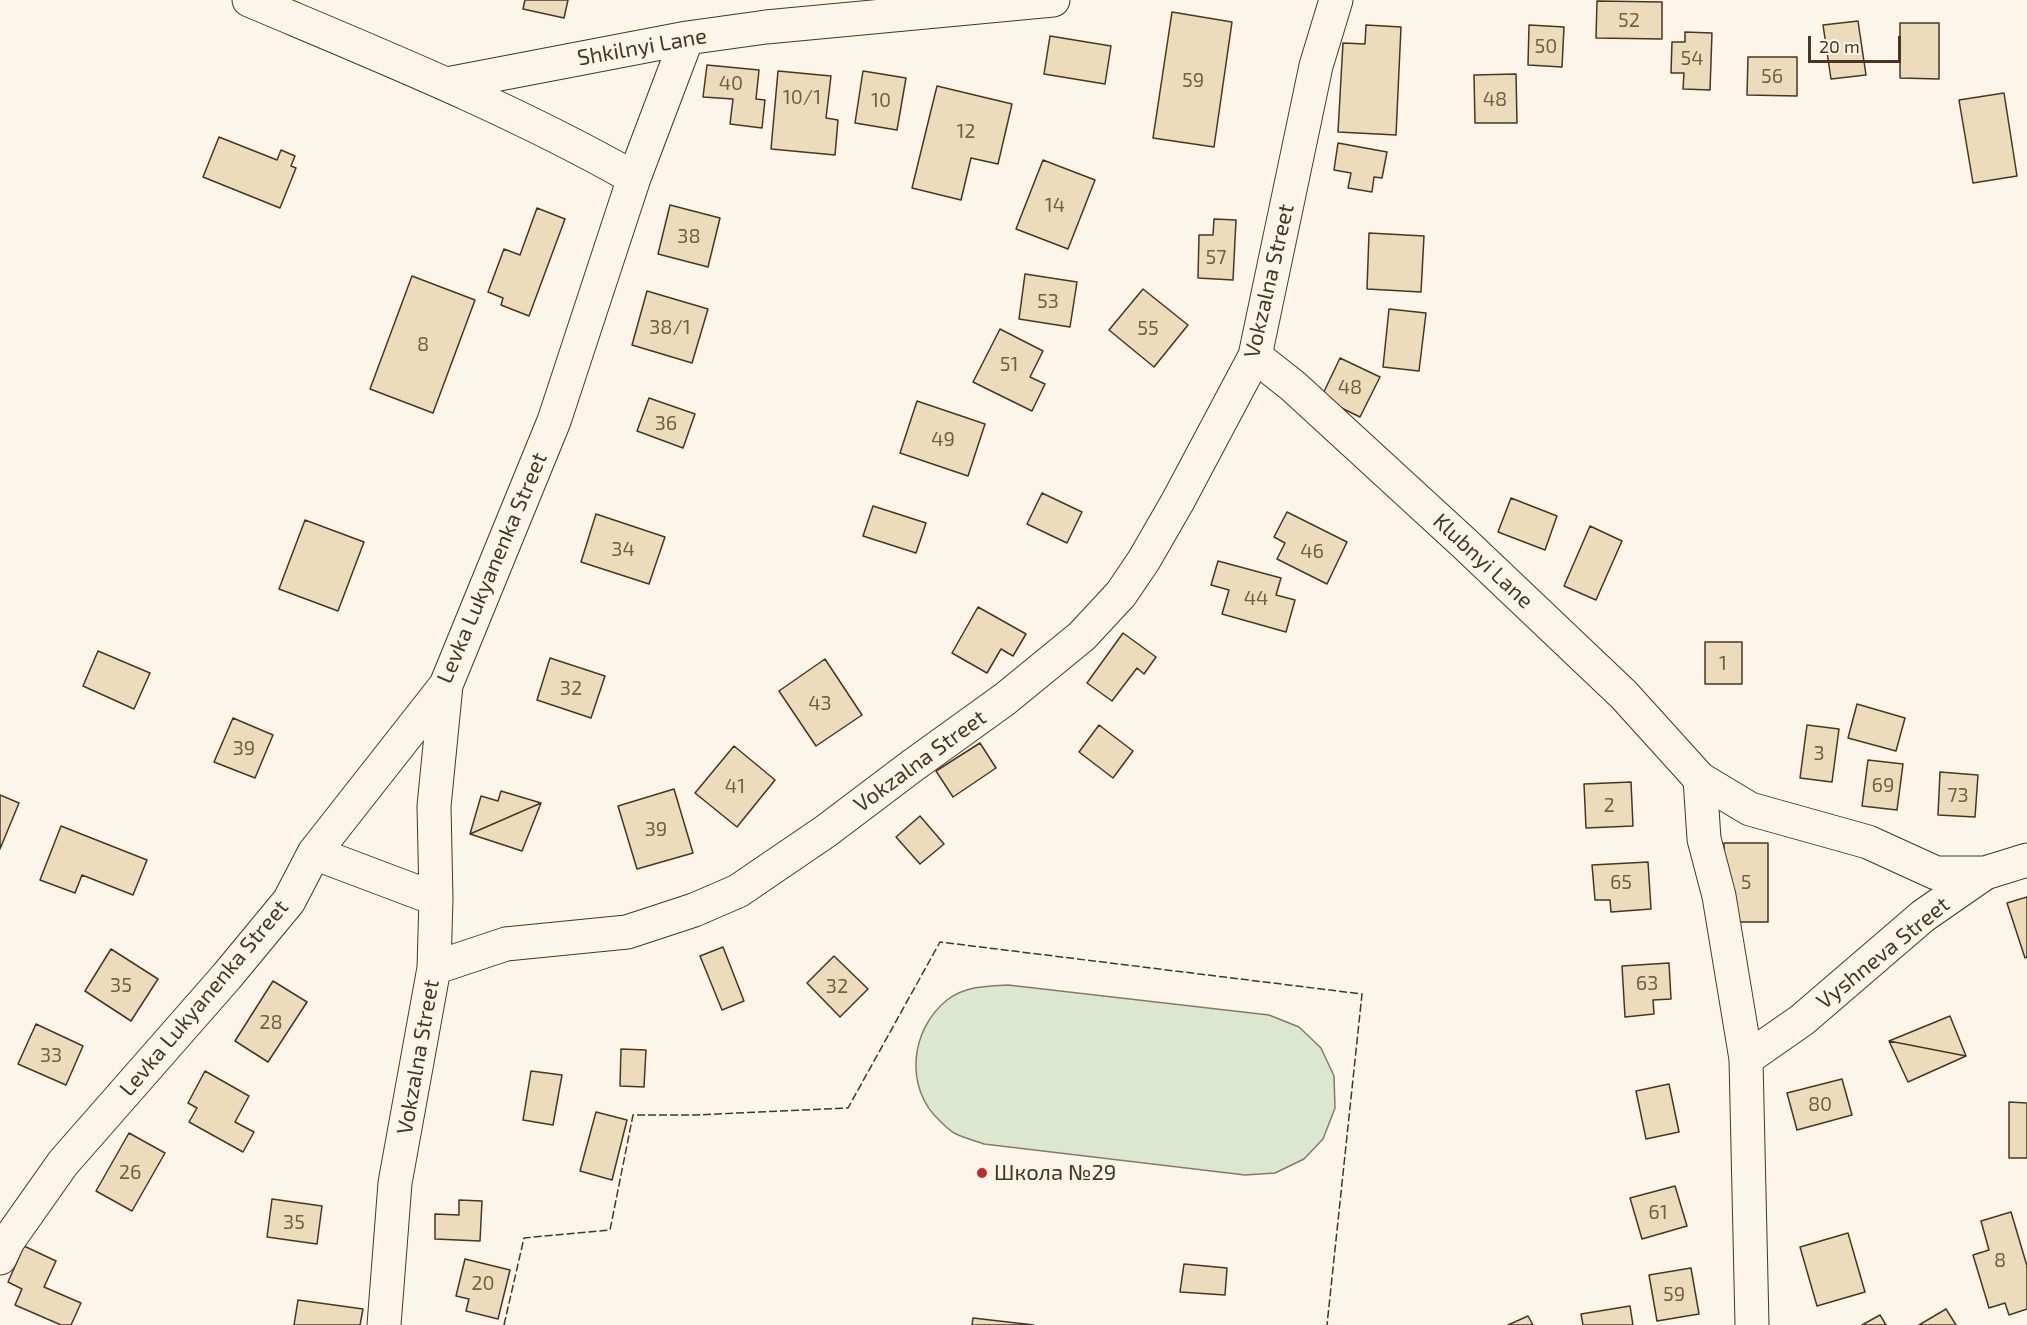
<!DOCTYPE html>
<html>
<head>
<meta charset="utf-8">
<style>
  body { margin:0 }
  #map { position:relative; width:2027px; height:1325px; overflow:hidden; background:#fbf6e9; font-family:"Exo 2",sans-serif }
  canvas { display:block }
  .scale { position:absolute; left:1808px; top:36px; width:93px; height:27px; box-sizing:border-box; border:3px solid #4a3520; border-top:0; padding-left:8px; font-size:18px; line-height:21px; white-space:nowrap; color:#4a3520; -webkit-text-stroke:4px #fbf6e9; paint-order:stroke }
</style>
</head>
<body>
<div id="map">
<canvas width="2027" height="1325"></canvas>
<div class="scale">20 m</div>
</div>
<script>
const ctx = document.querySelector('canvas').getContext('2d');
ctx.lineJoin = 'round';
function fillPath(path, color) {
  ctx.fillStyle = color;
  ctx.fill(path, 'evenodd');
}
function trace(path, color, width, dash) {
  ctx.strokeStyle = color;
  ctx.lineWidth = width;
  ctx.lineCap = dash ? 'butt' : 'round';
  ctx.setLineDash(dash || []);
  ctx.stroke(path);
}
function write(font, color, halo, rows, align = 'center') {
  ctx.font = font + ' "Exo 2",sans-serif';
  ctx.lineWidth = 4.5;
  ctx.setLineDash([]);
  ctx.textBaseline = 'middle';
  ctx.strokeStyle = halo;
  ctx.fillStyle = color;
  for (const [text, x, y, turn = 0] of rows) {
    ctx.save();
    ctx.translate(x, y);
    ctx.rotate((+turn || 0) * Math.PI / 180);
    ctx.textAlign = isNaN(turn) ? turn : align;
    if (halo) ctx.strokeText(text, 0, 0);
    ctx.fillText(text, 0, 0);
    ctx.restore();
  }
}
const green = new Path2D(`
  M 1008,985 L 1269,1015 L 1299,1027 L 1321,1048 L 1334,1076 L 1335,1108 L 1323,1139 L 1304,1159 L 1275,1173 L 1245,1175 L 984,1144 C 974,1140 963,1138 954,1133 C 949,1130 944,1125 940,1121 C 904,1088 910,1030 947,1000 C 965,986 987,986 1008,985 Z`);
fillPath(green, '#dce7d0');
trace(green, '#887966', 1.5);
const building = new Path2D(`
  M 525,0 L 568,0 L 564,18 L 523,9 Z
  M 1597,1 L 1662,2 L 1662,39 L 1596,38 Z
  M 1172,12 L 1232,22 L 1214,147 L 1153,138 Z
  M 1858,21 L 1866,75 L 1831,79 L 1823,25 Z
  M 1900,23 L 1939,23 L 1939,79 L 1900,78 Z
  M 1366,25 L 1401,27 L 1396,135 L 1338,132 L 1343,43 L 1365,44 Z
  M 1529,25 L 1564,27 L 1562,67 L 1528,65 Z
  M 1685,32 L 1712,33 L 1710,90 L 1683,89 L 1684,73 L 1671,73 L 1672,42 L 1685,42 Z
  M 1050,36 L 1111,46 L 1105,84 L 1044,74 Z
  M 1748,57 L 1797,57 L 1797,96 L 1747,95 Z
  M 707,65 L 759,70 L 756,99 L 765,100 L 762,128 L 730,124 L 733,99 L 703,97 Z
  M 778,71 L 831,76 L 826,118 L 838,120 L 835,155 L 771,149 Z
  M 863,71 L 906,78 L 897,130 L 855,123 Z
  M 1516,74 L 1517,123 L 1475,123 L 1474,75 Z
  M 937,86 L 1012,104 L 998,164 L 971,158 L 961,200 L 912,188 Z
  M 2004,93 L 2017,176 L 1973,183 L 1959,100 Z
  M 219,137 L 277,160 L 281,150 L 295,156 L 291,166 L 296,168 L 280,208 L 203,177 Z
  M 1338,143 L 1387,152 L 1382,178 L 1374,177 L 1372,192 L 1348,188 L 1351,173 L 1334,170 Z
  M 1043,160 L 1095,180 L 1068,249 L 1016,229 Z
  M 670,205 L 720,218 L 708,267 L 658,254 Z
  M 537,208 L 565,219 L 529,316 L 501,305 L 503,298 L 488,292 L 504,249 L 520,255 Z
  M 1214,219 L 1236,220 L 1233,280 L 1198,278 L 1199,235 L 1213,235 Z
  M 1369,233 L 1424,236 L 1421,292 L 1367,289 Z
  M 1025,274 L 1077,282 L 1070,327 L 1019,319 Z
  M 412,276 L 475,300 L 433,413 L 370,389 Z
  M 1143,289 L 1188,325 L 1154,367 L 1109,330 Z
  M 647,291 L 708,309 L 692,363 L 632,345 Z
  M 1389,309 L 1426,313 L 1419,371 L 1383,367 Z
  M 1000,329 L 1043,351 L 1030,377 L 1045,384 L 1032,411 L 973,382 Z
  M 1340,358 L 1380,377 L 1360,417 L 1321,398 Z
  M 649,398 L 695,414 L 683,448 L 637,431 Z
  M 917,401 L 985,424 L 968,476 L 900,453 Z
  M 1042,493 L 1082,512 L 1067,543 L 1027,524 Z
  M 1511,498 L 1557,516 L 1545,550 L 1498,532 Z
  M 873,506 L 926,523 L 916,553 L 863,536 Z
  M 1287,512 L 1347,542 L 1327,584 L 1277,559 L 1285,543 L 1274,537 Z
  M 596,514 L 665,537 L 649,584 L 581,562 Z
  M 305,520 L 364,542 L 338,611 L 279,589 Z
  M 1590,526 L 1622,541 L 1596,600 L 1564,586 Z
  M 1218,561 L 1281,578 L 1276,595 L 1295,600 L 1286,632 L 1222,614 L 1229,590 L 1211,585 Z
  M 978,607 L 1026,634 L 1013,656 L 1001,649 L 987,673 L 952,653 Z
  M 1123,633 L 1156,657 L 1144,674 L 1137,668 L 1112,701 L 1087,683 Z
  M 1705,642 L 1742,642 L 1742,684 L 1705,684 Z
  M 98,651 L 150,673 L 134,709 L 83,686 Z
  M 550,658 L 605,676 L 591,718 L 537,700 Z
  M 825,659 L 862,715 L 816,746 L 779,691 Z
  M 1857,704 L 1905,718 L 1896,751 L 1848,738 Z
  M 233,718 L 273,735 L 255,778 L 214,762 Z
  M 1099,725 L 1133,751 L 1113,778 L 1079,752 Z
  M 1807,725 L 1839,729 L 1832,782 L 1800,778 Z
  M 980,743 L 996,768 L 953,797 L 936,771 Z
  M 734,746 L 775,780 L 737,827 L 695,793 Z
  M 1868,760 L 1903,764 L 1897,810 L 1862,806 Z
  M 1940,772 L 1978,775 L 1975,817 L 1938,815 Z
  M 1631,782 L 1633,826 L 1586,828 L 1584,784 Z
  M 674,789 L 693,853 L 637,869 L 618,806 Z
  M 501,791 L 541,803 L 470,834 L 481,796 L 498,801 Z
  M 0,795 L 19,803 L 0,849 Z
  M 541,803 L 522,851 L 470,834 Z
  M 920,816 L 944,844 L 920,864 L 896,837 Z
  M 61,826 L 147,860 L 133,895 L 82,875 L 75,893 L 40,880 Z
  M 1724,843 L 1768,843 L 1768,922 L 1724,922 Z
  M 1648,862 L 1651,909 L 1611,912 L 1610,900 L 1595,900 L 1592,865 Z
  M 2027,897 L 2027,957 L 2025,958 L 2007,903 Z
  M 723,947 L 744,1001 L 722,1010 L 700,956 Z
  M 111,949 L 158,979 L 131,1021 L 85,991 Z
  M 834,956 L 868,989 L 840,1017 L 807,983 Z
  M 1669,963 L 1671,999 L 1653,1000 L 1654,1014 L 1625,1017 L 1622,966 Z
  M 273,981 L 307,1002 L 268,1062 L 235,1041 Z
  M 1950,1016 L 1966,1056 L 1889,1041 Z
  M 36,1024 L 83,1046 L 66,1085 L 18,1064 Z
  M 1889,1041 L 1966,1056 L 1908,1082 Z
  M 621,1049 L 646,1050 L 644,1087 L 620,1086 Z
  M 205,1071 L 249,1096 L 235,1122 L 254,1132 L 243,1152 L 189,1122 L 197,1108 L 188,1103 Z
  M 531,1071 L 562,1075 L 553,1125 L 523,1120 Z
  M 1842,1079 L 1852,1115 L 1797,1130 L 1787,1093 Z
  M 1669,1084 L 1679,1132 L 1646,1139 L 1636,1091 Z
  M 2009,1102 L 2027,1103 L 2027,1158 L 2009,1158 Z
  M 596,1112 L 627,1120 L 612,1180 L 580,1171 Z
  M 129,1133 L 165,1153 L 132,1211 L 96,1191 Z
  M 1675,1186 L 1687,1226 L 1642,1239 L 1630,1198 Z
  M 272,1199 L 322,1206 L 317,1244 L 267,1237 Z
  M 459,1200 L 482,1201 L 480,1241 L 435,1239 L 435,1214 L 459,1215 Z
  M 2011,1212 L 2027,1266 L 2027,1309 L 2009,1315 L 2005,1303 L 1989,1308 L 1973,1255 L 1989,1250 L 1981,1221 Z
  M 1848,1233 L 1865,1292 L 1817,1306 L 1800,1247 Z
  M 24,1246 L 56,1261 L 44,1287 L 81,1303 L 71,1325 L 61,1325 L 15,1305 L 22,1289 L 8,1282 Z
  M 465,1259 L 510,1270 L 498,1319 L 466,1311 L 469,1299 L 456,1296 Z
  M 1184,1264 L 1227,1268 L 1225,1295 L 1180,1292 Z
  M 1691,1268 L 1699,1314 L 1657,1321 L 1649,1275 Z
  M 298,1300 L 363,1309 L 360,1325 L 294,1325 Z
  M 1630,1306 L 1633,1325 L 1583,1325 L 1581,1314 Z
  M 1946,1309 L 1956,1325 L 1919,1325 Z
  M 1880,1315 L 1886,1325 L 1862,1325 Z
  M 1528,1316 L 1533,1325 L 1508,1325 Z
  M 973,1318 L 1034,1325 L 972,1325 Z`);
fillPath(building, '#ecdcbc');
trace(building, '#4a3520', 1.5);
const minor = new Path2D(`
  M 249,0 C 379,55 511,108 634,178
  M 447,84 L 687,38 L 766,27 L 1053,0
  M 1255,356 L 1293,386 L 1464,543 L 1624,695 L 1700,779 L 1750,809 L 1868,842 L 1936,873 L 1985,873
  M 1700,779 L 1704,839 L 1719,896 L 1746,1059 L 1752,1325
  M 314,853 L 436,899
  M 434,968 L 506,944 L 627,932 L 694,910 L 738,891 L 826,831 L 912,766 L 1005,699 L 1082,636 L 1121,594 L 1144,560 L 1178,501 L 1255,356 L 1316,66 L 1336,0
  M 1746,1059 L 1802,1020 L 1923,916 L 1985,873 L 2027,860
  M 0,1258 L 8,1241 L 63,1163 L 227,976 L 289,901 L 314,853 L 446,685 L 554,421 L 634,178 L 687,38
  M 384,1325 L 395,1183 L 434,968 L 436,899 L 434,806 L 446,685`);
trace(minor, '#4a3520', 35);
trace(minor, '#fbf6e9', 33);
trace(new Path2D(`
  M 504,1325 L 524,1238 L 610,1230 L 633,1115 L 695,1115 L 848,1108 L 940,942 L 1362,994 L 1327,1325`), '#4a3520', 1.5, [8, 3]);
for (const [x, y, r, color] of [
  [982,1173,6,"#c62828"]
]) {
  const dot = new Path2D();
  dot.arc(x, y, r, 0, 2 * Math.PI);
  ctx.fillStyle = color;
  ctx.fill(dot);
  trace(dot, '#fbf6e9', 2);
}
write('20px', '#725f47', null, [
  ["52",1629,20],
  ["50",1546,46],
  ["54",1692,58],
  ["56",1772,76],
  ["59",1193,80],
  ["40",731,83],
  ["10/1",802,97],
  ["48",1495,99],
  ["10",881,100],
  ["12",966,131],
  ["14",1055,205],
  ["38",689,236],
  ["57",1216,257],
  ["53",1048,301],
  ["38/1",670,327],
  ["55",1148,328],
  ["8",423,344],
  ["51",1009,364],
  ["48",1350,387],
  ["36",666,423],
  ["49",943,439],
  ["34",623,549],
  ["46",1312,551],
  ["44",1256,598],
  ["1",1723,663],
  ["32",571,688],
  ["43",820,703],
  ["39",244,748],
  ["3",1819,753],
  ["69",1883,785],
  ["41",735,786],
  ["73",1958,795],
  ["2",1609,805],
  ["39",656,829],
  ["65",1621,882],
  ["5",1746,882],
  ["63",1647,983],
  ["35",121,985],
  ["32",837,986],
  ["28",271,1022],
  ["33",51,1055],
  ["80",1820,1104],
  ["26",130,1172],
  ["61",1658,1212],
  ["35",294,1222],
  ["8",2000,1260],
  ["20",483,1283],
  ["59",1674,1294]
]);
write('22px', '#4a3520', '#fbf6e9', [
  ["Shkilnyi Lane",642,47,-10],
  ["Vokzalna Street",1269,281,-77],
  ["Klubnyi Lane",1483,561,43],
  ["Levka Lukyanenka Street",492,568,-67],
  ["Vokzalna Street",920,761,-36],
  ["Vyshneva Street",1883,953,-39],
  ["Levka Lukyanenka Street",204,998,-50],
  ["Vokzalna Street",418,1057,-80]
]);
write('22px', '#4a3520', '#fbf6e9', [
  ["Школа №29",994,1173]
], 'left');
</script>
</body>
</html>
